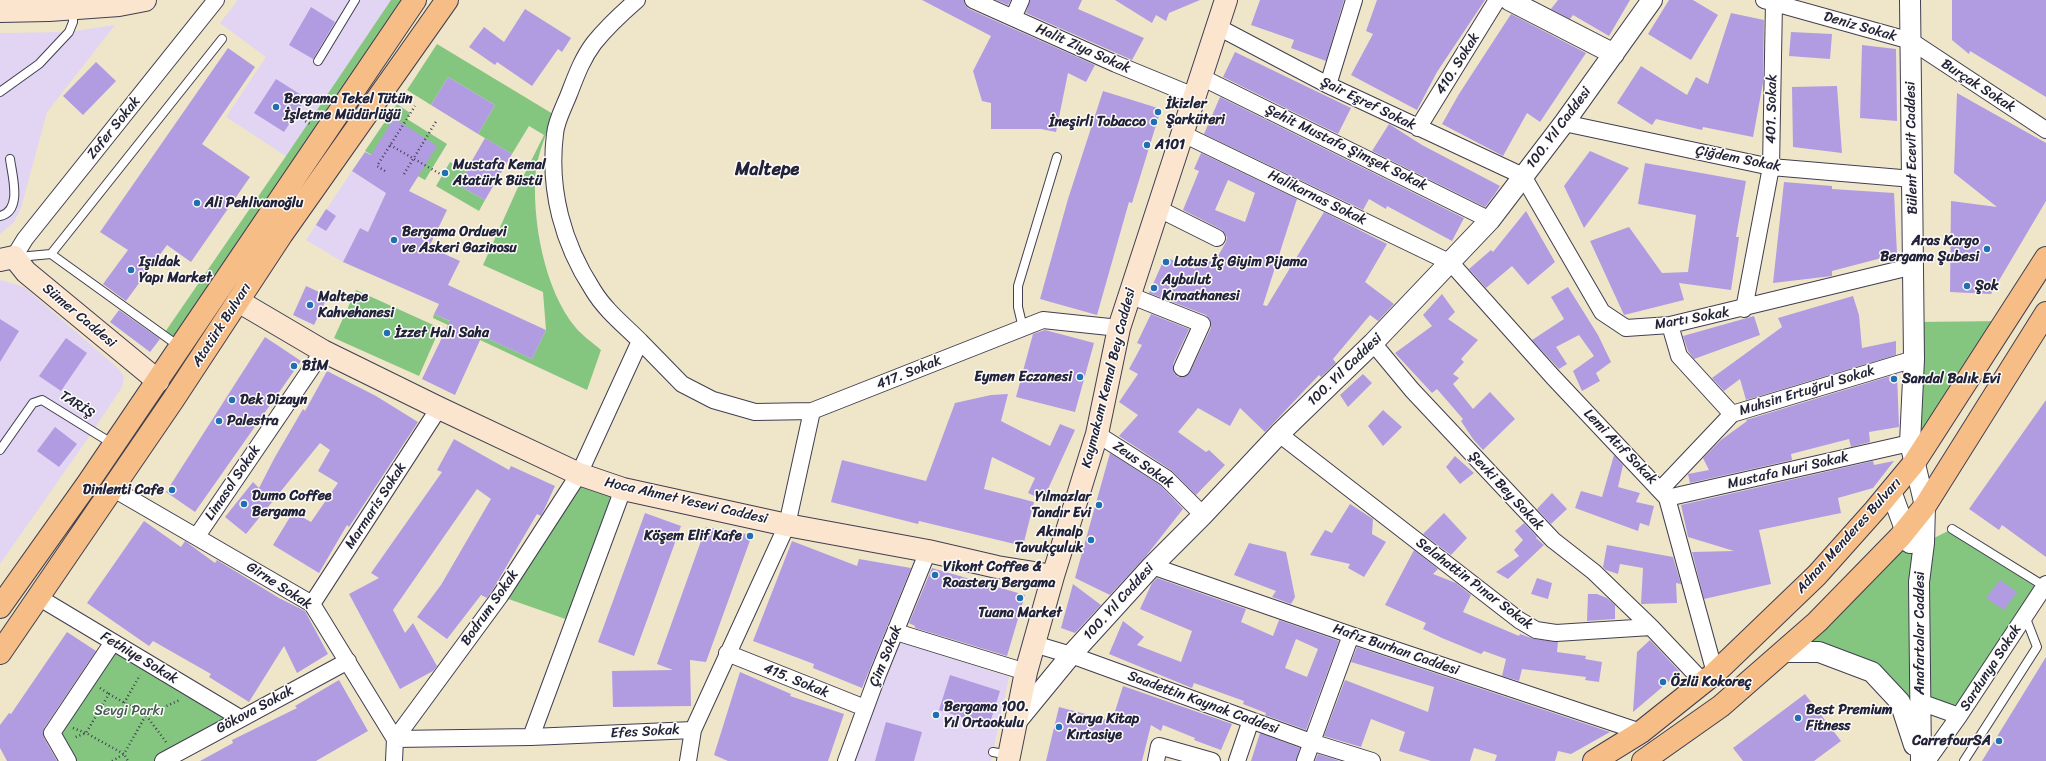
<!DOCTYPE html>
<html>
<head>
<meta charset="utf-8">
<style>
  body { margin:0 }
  canvas { display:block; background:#efe5c9 }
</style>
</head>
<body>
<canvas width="2046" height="761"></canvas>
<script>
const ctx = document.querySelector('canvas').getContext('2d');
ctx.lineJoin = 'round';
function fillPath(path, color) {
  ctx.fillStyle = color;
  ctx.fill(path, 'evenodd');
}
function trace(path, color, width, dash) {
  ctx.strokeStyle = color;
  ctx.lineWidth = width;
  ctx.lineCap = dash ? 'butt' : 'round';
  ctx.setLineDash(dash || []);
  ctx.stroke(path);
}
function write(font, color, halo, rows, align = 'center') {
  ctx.font = font + ' Sriracha,sans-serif';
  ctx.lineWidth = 3;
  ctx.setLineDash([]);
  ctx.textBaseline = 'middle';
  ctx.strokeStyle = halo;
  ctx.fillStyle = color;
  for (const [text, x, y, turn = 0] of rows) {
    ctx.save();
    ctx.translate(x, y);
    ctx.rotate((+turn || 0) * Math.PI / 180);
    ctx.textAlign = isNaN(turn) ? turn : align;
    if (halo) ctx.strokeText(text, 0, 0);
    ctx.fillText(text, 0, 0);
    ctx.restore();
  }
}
fillPath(new Path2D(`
  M 238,0 L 391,0 L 286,156 L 226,117 L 266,57 L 220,23 Z
  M 115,25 L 47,112 L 21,208 L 14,222 L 0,234 L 0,33 L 69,32 Z
  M 397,104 L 410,113 L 407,119 L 447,144 L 425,180 L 391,161 L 391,182 L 368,232 L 360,228 L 343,262 L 306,240 L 352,171 L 367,181 L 380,160 L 365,151 Z
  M 0,280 L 24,287 L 119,369 L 124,377 L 122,387 L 93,431 L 0,564 Z
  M 897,641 L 1009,677 L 991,761 L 855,761 Z`), '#e2d4f3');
fillPath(new Path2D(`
  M 391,0 L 415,0 L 181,347 L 163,335 L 286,156 Z
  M 437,44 L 553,114 C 548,131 539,150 536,169 C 531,217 544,290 576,328 C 583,336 593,343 601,350 L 587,390 L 433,318 L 434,314 L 532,359 L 546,330 L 543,292 L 483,265 L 519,185 L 544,135 L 529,126 L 512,154 L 478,134 L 495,105 L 448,77 L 431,105 L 407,90 Z
  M 397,104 L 410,113 L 407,119 L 447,144 L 425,180 L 391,161 L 388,165 L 365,151 Z
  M 450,162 L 466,171 L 458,185 L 485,200 L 479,211 L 436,186 Z
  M 356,290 L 440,328 L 419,376 L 334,338 Z
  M 2007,321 L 1914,463 L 1914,322 Z
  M 579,474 L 623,489 L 574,622 L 500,596 Z
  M 1952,529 L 2044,586 L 1959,716 L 1900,702 L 1872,672 L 1783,652 L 1889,548 L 1911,546 L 1918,581 L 1924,543 Z
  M 113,642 L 240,718 L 163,761 L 68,761 L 52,733 Z`), '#84c680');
fillPath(new Path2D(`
  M 922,0 L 964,0 L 965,5 L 969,9 L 1095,65 L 1086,82 L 1068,73 L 1056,132 L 1041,129 L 991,129 L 991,103 L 982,101 L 973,71 L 991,36 Z
  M 996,0 L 1011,0 L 1008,5 Z
  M 1030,0 L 1082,0 L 1078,9 L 1144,38 L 1132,60 L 1026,13 Z
  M 1115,0 L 1200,0 L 1169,13 L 1166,21 L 1156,15 L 1152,23 Z
  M 1260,0 L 1344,0 L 1326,61 L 1291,48 L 1294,40 L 1251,25 Z
  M 1377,0 L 1485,0 L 1437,72 L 1417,110 L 1351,75 L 1373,34 L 1366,31 Z
  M 1558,0 L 1630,0 L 1609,36 L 1573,15 L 1570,19 L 1551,9 Z
  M 1669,0 L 1693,0 L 1718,15 L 1691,60 L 1648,34 Z
  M 1952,0 L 2046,0 L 2046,97 L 1970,51 L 1969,54 L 1952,40 Z
  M 311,7 L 335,22 L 313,59 L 289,45 Z
  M 525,9 L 571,38 L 562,52 L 558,49 L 532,86 L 497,62 L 495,65 L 469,47 L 484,27 L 504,42 Z
  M 1731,13 L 1764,20 L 1763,83 L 1753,137 L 1703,127 L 1702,130 L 1656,119 L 1652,125 L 1617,103 L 1641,66 L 1687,95 L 1696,77 L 1708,84 Z
  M 1511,14 L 1586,53 L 1540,122 L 1527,113 L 1503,156 L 1442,124 L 1459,94 Z
  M 1791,32 L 1832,34 L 1830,59 L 1789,56 Z
  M 1862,45 L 1896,49 L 1897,121 L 1860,118 Z
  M 228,48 L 255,67 L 202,144 L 250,177 L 191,262 L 167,245 L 126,301 L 103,284 L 128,250 L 100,232 Z
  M 1235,52 L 1351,108 L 1338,134 L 1223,77 Z
  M 96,62 L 116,81 L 83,115 L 63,96 Z
  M 448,77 L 495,105 L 478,134 L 431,105 Z
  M 276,79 L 306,98 L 284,132 L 254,113 Z
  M 1837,86 L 1842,153 L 1793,147 L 1792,87 Z
  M 1103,91 L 1161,109 L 1132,203 L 1129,202 L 1097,315 L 1040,299 L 1068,199 Z
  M 1957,93 L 2046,143 L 2046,201 L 1991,294 L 1950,292 L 1951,201 L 1997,207 L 1954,173 Z
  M 1220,97 L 1464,218 L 1452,241 L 1387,206 L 1386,209 L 1369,199 L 1363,210 L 1204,134 Z
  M 394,118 L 437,146 L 409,191 L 447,210 L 429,247 L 460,261 L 448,285 L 546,330 L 532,359 L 482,336 L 455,395 L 422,379 L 450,321 L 434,314 L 439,304 L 343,262 L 360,228 L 368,232 L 386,193 L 352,171 L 365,152 L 371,155 Z
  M 1389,124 L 1422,145 L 1500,186 L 1495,194 L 1485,207 L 1372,151 Z
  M 485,138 L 512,154 L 485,200 L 458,185 Z
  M 1590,151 L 1629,168 L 1584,228 L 1564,186 Z
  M 1201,153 L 1297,199 L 1263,305 L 1267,306 L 1324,212 L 1387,244 L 1365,282 L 1394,304 L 1378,321 L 1370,315 L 1333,359 L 1336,363 L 1321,377 L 1319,375 L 1265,432 L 1240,408 L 1230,426 L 1198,408 L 1178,432 L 1206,452 L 1209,450 L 1225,465 L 1196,495 L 1171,470 L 1119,436 L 1138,415 L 1119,402 L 1138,374 L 1129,369 L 1142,345 L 1137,343 L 1151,314 L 1189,329 L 1173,364 L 1174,373 L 1178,377 L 1183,377 L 1190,372 L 1211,328 L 1211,323 L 1206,315 L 1149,293 L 1165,257 L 1195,269 L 1201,257 L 1214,263 L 1226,242 L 1227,237 L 1222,230 L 1183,210 L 1199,171 L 1194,169 ZM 1228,180 L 1255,193 L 1245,222 L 1215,210 Z
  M 1645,163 L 1746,181 L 1736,237 L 1739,237 L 1731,290 L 1679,283 L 1684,300 L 1624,315 L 1590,241 L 1629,227 L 1662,273 L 1688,272 L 1696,215 L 1638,204 Z
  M 1784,182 L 1832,186 L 1832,189 L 1894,193 L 1897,254 L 1832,271 L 1832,276 L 1773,283 Z
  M 326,209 L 336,216 L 326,231 L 316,225 Z
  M 1526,211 L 1555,262 L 1528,285 L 1512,266 L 1486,288 L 1469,269 L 1491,250 L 1493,252 Z
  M 306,286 L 328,296 L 314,325 L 293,315 Z
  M 1568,287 L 1598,335 L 1611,362 L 1596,373 L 1600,381 L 1582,391 L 1573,371 L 1594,356 L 1579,335 L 1556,347 L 1567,364 L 1559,369 L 1532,340 L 1564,319 L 1551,297 Z
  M 1442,294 L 1455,312 L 1448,319 L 1478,340 L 1461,359 L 1464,362 L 1453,374 L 1459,378 L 1453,384 L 1473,409 L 1490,392 L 1515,419 L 1483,450 L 1473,439 L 1461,421 L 1463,419 L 1437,389 L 1432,393 L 1395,353 L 1432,326 L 1423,315 Z
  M 1853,296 L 1859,315 L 1862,348 L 1896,341 L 1896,355 L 1746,400 L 1740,379 L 1724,391 L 1712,378 L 1782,327 L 1778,318 Z
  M 119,310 L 160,339 L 150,352 L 110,322 Z
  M 1754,316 L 1760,335 L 1694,359 L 1688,351 L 1683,336 Z
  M 0,319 L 19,331 L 0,362 Z
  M 1045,330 L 1094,343 L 1075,412 L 1016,397 L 1033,334 Z
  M 265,337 L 301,361 L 195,512 L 166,492 Z
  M 66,338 L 87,353 L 61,391 L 39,376 Z
  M 327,371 L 376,396 L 418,422 L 349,527 L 347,525 L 319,573 L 273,545 L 293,512 L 311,522 L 338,483 L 318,471 L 330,450 L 320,443 L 246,534 L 225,517 L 253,482 L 259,488 L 275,457 L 303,409 L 305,411 Z
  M 1363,374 L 1372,383 L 1348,407 L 1340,395 Z
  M 1897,374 L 1899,427 L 1869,432 L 1870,442 L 1851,447 L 1849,439 L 1791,454 L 1792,460 L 1690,483 L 1688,474 L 1709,470 L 1703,458 L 1721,440 L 1747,421 L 1746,420 Z
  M 1008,394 L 1001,421 L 1050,446 L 1060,424 L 1075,430 L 1043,500 L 1028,493 L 1035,478 L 992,457 L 984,489 L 1034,502 L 1023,546 L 919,521 L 918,524 L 831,502 L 842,460 L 926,481 L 955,403 L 991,395 Z
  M 2046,400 L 2046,557 L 2002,525 L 1999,530 L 1969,509 Z
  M 1383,410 L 1402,427 L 1383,446 L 1368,426 Z
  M 55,427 L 77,444 L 59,467 L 37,451 Z
  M 454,439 L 509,470 L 511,466 L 555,486 L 543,512 L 541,516 L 537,514 L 492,591 L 487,598 L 481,595 L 447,639 L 417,617 L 441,585 L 491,499 L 477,489 L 393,610 L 405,633 L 413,623 L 437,666 L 433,671 L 400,689 L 349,594 L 379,578 L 371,573 L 442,472 L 437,470 Z
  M 1110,453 L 1160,485 L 1183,509 L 1146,556 L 1110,595 L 1075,578 Z
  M 1614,455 L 1623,465 L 1618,487 L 1640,493 L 1636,502 L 1654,506 L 1649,526 L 1640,523 L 1638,531 L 1575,508 L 1581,491 L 1602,497 Z
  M 1455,456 L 1474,473 L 1460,484 L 1446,467 Z
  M 1873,461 L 1874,465 L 1894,461 L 1873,488 L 1838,498 L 1841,513 L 1759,530 L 1771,584 L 1704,599 L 1692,552 L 1734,551 L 1688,537 L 1681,505 Z
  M 1552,493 L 1567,509 L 1551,524 L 1537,509 Z
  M 1350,504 L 1373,519 L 1372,534 L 1386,542 L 1364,577 L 1348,568 L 1350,564 L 1310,555 L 1325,530 L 1332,533 Z
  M 645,513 L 681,526 L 634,656 L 598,642 Z
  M 1444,513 L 1467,538 L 1451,555 L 1423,534 Z
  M 144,521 L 181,547 L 185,541 L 215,563 L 217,560 L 279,598 L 305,611 L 328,654 L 297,673 L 284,646 L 249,702 L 209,677 L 211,674 L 153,641 L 149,646 L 87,603 Z
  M 1524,523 L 1537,537 L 1536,538 L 1544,545 L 1508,579 L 1496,572 L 1519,556 L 1514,550 L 1523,540 L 1515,531 Z
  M 706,527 L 752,535 L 706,662 L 690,660 L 691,706 L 613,707 L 612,671 L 673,670 L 657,664 Z
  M 792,541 L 857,566 L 859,559 L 911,568 L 862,688 L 813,668 L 814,664 L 753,641 Z
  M 1249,543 L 1286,552 L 1295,597 L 1291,604 L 1272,597 L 1276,591 L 1234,575 Z
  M 1607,545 L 1673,557 L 1681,584 L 1676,583 L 1677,603 L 1641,604 L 1643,568 L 1620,564 L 1618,574 L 1606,570 L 1603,567 Z
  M 1414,550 L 1438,569 L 1433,574 L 1456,583 L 1471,595 L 1463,612 L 1519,636 L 1520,634 L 1534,639 L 1558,642 L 1557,652 L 1586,656 L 1585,659 L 1602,662 L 1599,682 L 1585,680 L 1586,677 L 1522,669 L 1519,681 L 1502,676 L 1506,659 L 1484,651 L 1481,654 L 1442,638 L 1423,629 L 1426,623 L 1385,605 Z
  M 932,568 L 1025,595 L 1007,656 L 915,628 L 915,626 L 909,623 Z
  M 1157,578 L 1246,609 L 1241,622 L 1273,636 L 1279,620 L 1339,641 L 1306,730 L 1265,715 L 1266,713 L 1243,704 L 1244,701 L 1194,683 L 1192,688 L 1109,654 L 1123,621 L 1144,637 L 1137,645 L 1181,662 L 1192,631 L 1140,609 L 1152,583 ZM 1296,639 L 1318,649 L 1307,677 L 1285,668 Z
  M 1537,578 L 1552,583 L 1548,599 L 1531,594 Z
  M 2000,580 L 2017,592 L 2004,610 L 1986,598 Z
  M 1073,584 L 1101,605 L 1075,633 L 1061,628 Z
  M 1588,594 L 1597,594 L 1607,598 L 1615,605 L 1615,619 L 1587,621 Z
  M 67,632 L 96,651 L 44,728 L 44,738 L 57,761 L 7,761 L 0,748 L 0,725 L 9,713 L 11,714 Z
  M 1650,640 L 1680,672 L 1633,712 L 1637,652 Z
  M 1357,647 L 1601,729 L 1610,732 L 1571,754 L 1558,751 L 1555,761 L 1495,761 L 1497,755 L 1474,748 L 1470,761 L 1431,761 L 1399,751 L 1405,732 L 1371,719 L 1361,747 L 1324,736 L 1345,680 L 1428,712 L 1434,687 L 1351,662 Z
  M 2046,657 L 2046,761 L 1982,761 Z
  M 740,672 L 791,694 L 790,696 L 844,714 L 828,761 L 728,761 L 714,755 Z
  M 950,675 L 1000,691 L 989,726 L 939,710 Z
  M 339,680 L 368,731 L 316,761 L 200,761 L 233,743 L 232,740 L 297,708 L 295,706 Z
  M 1123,686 L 1232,724 L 1221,750 L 1194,740 L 1195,738 L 1163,725 L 1161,731 L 1151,725 L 1142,761 L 1046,761 L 1059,707 L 1112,721 Z
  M 1805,694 L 1841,741 L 1814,761 L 1743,761 L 1733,748 Z
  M 886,722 L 922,732 L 914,761 L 875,761 Z
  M 1260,733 L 1300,748 L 1296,761 L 1251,761 Z
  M 1318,754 L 1340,761 L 1315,761 Z`), '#b29ce1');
const service = new Path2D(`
  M 318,61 L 355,0
  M 0,92 L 39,64 L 69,32 L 73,22 L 73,10
  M 0,216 C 23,211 12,175 10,159
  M 51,254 L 222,39
  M 18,257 L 51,254 L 180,347
  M 1023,328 L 1018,307 L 1018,286 L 1057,157
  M 0,450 L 33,403 L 42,400 L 113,444
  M 1952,529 L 2044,586
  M 993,752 L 1009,755
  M 1964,761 L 2037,647 L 2025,616`);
const minor = new Path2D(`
  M 973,0 L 1116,64 L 1194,96
  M 1764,0 L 1911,41 L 2046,130
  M 1013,18 L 1021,0
  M 1216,26 L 1328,85 L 1523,176 L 1602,312 L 1626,328 L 1670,325 L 1914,266
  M 1201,77 L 1490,220
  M 1328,85 L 1354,0
  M 1564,123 L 1771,167 L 1913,179
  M 1418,128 L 1497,0
  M 1183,134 L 1451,263 L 1553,377 L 1667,498 L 1715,673
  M 1157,208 L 1217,238
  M 14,257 L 25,239 L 216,0
  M 1129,295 L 1202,324 L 1182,368
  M 1744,309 L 1771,167 L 1774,2
  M 1670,325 L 1679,356 L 1732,414
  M 640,341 L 682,384 L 713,400 L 755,412 L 812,411
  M 1373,343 L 1412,390 L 1553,540 L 1594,572 L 1651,627
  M 1097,434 L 1166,478 L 1203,515
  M 1279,434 L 1519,620 L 1536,630 L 1556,633 L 1651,627 L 1704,683
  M 112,488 L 312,604 L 395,739 L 394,761
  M 1660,490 L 1732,414 L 1914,359
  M 1667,498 L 1910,443
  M 197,536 L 323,351
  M 1152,566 L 1351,635 L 1641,732
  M 38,597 L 240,718
  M 312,604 L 439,408
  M 896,632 L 1026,672
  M 1034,644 L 1071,655 L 1311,742 L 1372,761
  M 727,653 L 865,708
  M 1920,702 L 1959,716 L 2046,584
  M 531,737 L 623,489
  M 395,739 L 500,596 L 579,474 L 640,341 C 624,325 605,310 593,290 C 563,244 548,190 555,134 C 556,121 564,107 569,94 C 576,76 582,59 594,43 C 607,27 622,13 637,0
  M 395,739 L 531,737 L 693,730
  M 68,761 L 52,733 L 113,642
  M 163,761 L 348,661
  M 688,761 L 693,730 L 787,525 L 812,411 L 1043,320 L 1119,328
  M 846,761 L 878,674 L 928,551
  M 1156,761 L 1159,746 L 1212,761
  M 1237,761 L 1251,720
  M 1305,761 L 1351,635
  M 1927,761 L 1959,716`);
const tertiary = new Path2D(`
  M 1509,0 L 1614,54
  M 1910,0 L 1914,359 L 1910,443 L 1925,506 L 1924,543 L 1919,582 L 1921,761
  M 1891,491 L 1910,543
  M 1783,652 L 1819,652 L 1872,672 L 1900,702 L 1914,745
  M 1016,722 L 1071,655 L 1152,566 L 1203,515 L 1279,434 L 1373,343 L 1490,220 L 1564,123 L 1652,0`);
const secondary = new Path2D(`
  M 0,11 L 49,10 L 119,5 L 145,0
  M 0,260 L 14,257 L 26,272 L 158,381
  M 238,301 L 323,351 L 439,408 L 579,474 L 623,489 L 787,525 L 928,551 L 997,567 L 1053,576
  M 1008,761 L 1026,672 L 1053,576 L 1097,434 L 1119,328 L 1226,0`);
const primary = new Path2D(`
  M 0,607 L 88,483 L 415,0
  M 0,653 L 173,400 L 282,234 L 447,0
  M 1594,761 L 1641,732 L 1715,673 L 1817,575 L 1875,510 L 1914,463 L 2046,258
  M 1643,761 L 1721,706 L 1817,622 L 1900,537 L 1925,506 L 2046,313`);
trace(service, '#413f50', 10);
trace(minor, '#413f50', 18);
trace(tertiary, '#413f50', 22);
trace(secondary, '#413f50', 24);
trace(primary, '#413f50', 24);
trace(new Path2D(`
  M 295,115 L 310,124
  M 390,145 L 442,175
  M 385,171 L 377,166 L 415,106
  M 404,174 L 437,120
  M 100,688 L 109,694
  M 124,703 L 140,675
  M 73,728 L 86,733 L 124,754 L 146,715 L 109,694 L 86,733 L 73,738
  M 166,742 L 146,715 L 180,700
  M 112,761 L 124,754 L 128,761`), '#413f50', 2.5, [1, 3]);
trace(service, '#fff', 8);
trace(minor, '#fff', 16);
trace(tertiary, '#fff', 20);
trace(secondary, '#fbe5cf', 22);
trace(primary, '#f6be86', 22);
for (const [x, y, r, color] of [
  [276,107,4,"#1f6fb2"],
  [1158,112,4,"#1f6fb2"],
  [1154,122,4,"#1f6fb2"],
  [1147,145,4,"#1f6fb2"],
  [445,173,4,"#1f6fb2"],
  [197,203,4,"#1f6fb2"],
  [394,240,4,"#1f6fb2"],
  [1987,249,4,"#1f6fb2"],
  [1166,262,4,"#1f6fb2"],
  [131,270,4,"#1f6fb2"],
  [1967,286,4,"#1f6fb2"],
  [1154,288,4,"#1f6fb2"],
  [310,305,4,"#1f6fb2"],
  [387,333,4,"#1f6fb2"],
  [294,366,4,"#1f6fb2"],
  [1080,377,4,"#1f6fb2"],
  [1894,379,4,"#1f6fb2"],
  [232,400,4,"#1f6fb2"],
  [219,421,4,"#1f6fb2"],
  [172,490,4,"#1f6fb2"],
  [244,504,4,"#1f6fb2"],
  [1099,505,4,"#1f6fb2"],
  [750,536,4,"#1f6fb2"],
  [1091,540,4,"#1f6fb2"],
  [935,575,4,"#1f6fb2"],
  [1020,598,4,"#1f6fb2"],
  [1663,682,4,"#1f6fb2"],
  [936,715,4,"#1f6fb2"],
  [1798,718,4,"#1f6fb2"],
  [1059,727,4,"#1f6fb2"],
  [1999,741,4,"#1f6fb2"]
]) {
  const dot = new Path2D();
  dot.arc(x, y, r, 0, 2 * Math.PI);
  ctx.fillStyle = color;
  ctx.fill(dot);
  trace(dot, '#fdfcf7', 1.5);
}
write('14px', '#22223b', '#fdfcf7', [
  ["Deniz Sokak",1860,27,16],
  ["Halit Ziya Sokak",1083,49,24],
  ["410. Sokak",1458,64,-58],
  ["Burçak Sokak",1978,86,33],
  ["Şair Eşref Sokak",1368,104,26],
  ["401. Sokak",1772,109,-89],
  ["Zafer Sokak",114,128,-51],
  ["100. Yıl Caddesi",1559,128,-53],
  ["Şehit Mustafa Şimşek Sokak",1346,148,26],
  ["Bülent Ecevit Caddesi",1912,148,-91],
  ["Çiğdem Sokak",1738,159,11],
  ["Halikarnas Sokak",1317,198,26],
  ["Sümer Caddesi",79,316,40],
  ["Martı Sokak",1692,319,-10],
  ["Atatürk Bulvarı",222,325,-57],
  ["100. Yıl Caddesi",1345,370,-44],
  ["417. Sokak",909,373,-22],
  ["Kaymakam Kemal Bey Caddesi",1109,378,-76],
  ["Muhsin Ertuğrul Sokak",1807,391,-17],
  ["TARİŞ",77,405,33],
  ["Lemi Atıf Sokak",1620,447,46],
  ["Zeus Sokak",1143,465,35],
  ["Mustafa Nuri Sokak",1788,471,-13],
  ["Limasol Sokak",233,483,-56],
  ["Şevki Bey Sokak",1506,491,47],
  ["Hoca Ahmet Yesevi Caddesi",686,501,13],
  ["Marmaris Sokak",376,506,-57],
  ["Adnan Menderes Bulvarı",1849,536,-48],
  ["Selahattin Pınar Sokak",1474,584,37],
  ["Girne Sokak",279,586,33],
  ["100. Yıl Caddesi",1119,602,-48],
  ["Bodrum Sokak",490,608,-55],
  ["Anafartalar Caddesi",1920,633,-90],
  ["Hafız Burhan Caddesi",1396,650,19],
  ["Çim Sokak",886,656,-68],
  ["Fethiye Sokak",139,658,31],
  ["Sardunya Sokak",1991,668,-57],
  ["415. Sokak",796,681,22],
  ["Saadettin Kaynak Caddesi",1203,703,20],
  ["Gökova Sokak",255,710,-28],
  ["Efes Sokak",645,732,-3]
]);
write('bold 14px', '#22223b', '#fdfcf7', [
  ["Bergama Tekel Tütün",284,99],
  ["İşletme Müdürlüğü",284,115],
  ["İkizler",1166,104],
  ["Şarküteri",1166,120],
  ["İneşirli Tobacco",1146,122,"right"],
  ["A101",1155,145],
  ["Mustafa Kemal",453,165],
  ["Atatürk Büstü",453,181],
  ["Ali Pehlivanoğlu",205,203],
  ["Bergama Orduevi",402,232],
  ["ve Askeri Gazinosu",402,248],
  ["Aras Kargo",1979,241,"right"],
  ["Bergama Şubesi",1979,257,"right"],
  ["Işıldak",139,262],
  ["Yapı Market",139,278],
  ["Lotus İç Giyim Pijama",1174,262],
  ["Aybulut",1162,280],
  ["Kıraathanesi",1162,296],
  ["Şok",1975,286],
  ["Maltepe",318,297],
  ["Kahvehanesi",318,313],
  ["İzzet Halı Saha",395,333],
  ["BİM",302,366],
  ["Eymen Eczanesi",1072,377,"right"],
  ["Sandal Balık Evi",1902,379],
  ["Dek Dizayn",240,400],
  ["Palestra",227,421],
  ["Dinlenti Cafe",164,490,"right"],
  ["Dumo Coffee",252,496],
  ["Bergama",252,512],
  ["Yılmazlar",1091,497,"right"],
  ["Tandır Evi",1091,513,"right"],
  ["Akınalp",1083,532,"right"],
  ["Tavukçuluk",1083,548,"right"],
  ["Köşem Elif Kafe",742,536,"right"],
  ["Vikont Coffee &",943,567],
  ["Roastery Bergama",943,583],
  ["Tuana Market",1020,613,"center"],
  ["Özlü Kokoreç",1671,682],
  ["Bergama 100.",944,707],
  ["Yıl Ortaokulu",944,723],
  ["Best Premium",1806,710],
  ["Fitness",1806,726],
  ["Karya Kitap",1067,719],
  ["Kırtasiye",1067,735],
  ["CarrefourSA",1991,741,"right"]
], 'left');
write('14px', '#445b53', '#fdfcf7', [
  ["Sevgi Parkı",129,711]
]);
write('bold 18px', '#22223b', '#fdfcf7', [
  ["Maltepe",767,170]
]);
</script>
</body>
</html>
